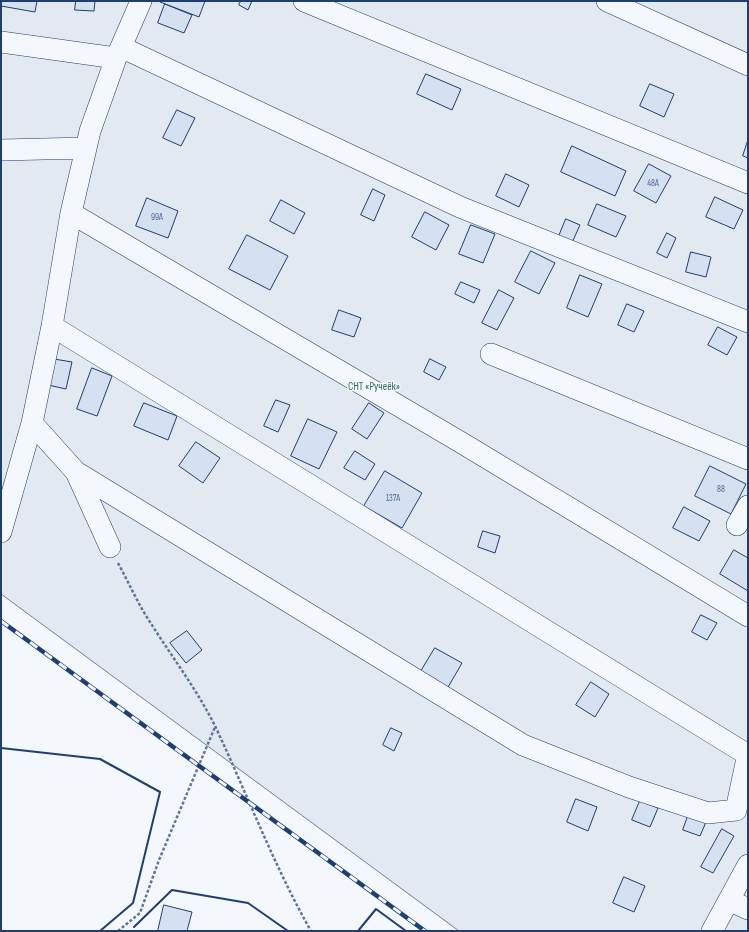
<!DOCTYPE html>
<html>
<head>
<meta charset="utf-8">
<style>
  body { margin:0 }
  #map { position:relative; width:749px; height:932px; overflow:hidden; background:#f4f7fb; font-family:"Sofia Sans Condensed",sans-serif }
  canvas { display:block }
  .frame { position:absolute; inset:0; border:2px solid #1d3f73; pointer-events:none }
</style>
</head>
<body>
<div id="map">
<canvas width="749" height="932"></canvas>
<div class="frame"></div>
</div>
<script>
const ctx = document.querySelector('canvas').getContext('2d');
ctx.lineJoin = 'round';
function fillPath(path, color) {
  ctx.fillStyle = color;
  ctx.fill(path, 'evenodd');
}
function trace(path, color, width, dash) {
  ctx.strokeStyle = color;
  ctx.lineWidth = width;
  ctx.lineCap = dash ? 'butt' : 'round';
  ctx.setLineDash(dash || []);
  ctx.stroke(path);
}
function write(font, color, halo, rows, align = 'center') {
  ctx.font = font + ' "Sofia Sans Condensed",sans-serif';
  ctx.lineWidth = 3;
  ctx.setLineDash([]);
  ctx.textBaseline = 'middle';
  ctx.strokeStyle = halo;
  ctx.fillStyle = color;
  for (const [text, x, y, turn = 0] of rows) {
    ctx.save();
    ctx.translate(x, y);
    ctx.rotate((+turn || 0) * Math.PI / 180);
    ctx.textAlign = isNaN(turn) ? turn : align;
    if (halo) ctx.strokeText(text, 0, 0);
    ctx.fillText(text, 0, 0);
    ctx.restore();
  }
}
const green = new Path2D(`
  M 1,1 L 748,1 L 748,931 L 459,931 L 1,594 Z`);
fillPath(green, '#e3e9f0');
trace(green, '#687fa3', 1);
const building = new Path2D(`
  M 2,1 L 37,1 L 35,12 L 1,6 Z
  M 76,1 L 95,1 L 94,11 L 75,10 Z
  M 160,1 L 205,1 L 199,17 L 160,2 Z
  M 241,1 L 252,1 L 248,10 L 239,5 Z
  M 165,4 L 192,15 L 184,33 L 158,23 Z
  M 426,74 L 461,89 L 452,110 L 417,94 Z
  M 650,84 L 674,94 L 664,117 L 640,106 Z
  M 177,110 L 195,118 L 181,146 L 163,138 Z
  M 748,140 L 748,158 L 743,156 Z
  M 572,146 L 626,171 L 615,196 L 561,172 Z
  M 649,164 L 671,176 L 656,203 L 634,191 Z
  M 506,174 L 529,185 L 519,207 L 496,196 Z
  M 373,189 L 385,195 L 374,221 L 361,215 Z
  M 715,197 L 743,210 L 734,229 L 706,217 Z
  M 147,198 L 178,211 L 168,238 L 136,226 Z
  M 281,200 L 305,213 L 294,234 L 270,221 Z
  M 597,204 L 626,216 L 616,237 L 588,225 Z
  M 425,212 L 449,225 L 436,250 L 412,237 Z
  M 566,219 L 580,225 L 570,247 L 557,241 Z
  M 471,225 L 495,234 L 483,263 L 459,254 Z
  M 667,233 L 676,238 L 667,258 L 657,253 Z
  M 247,235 L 288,256 L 270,290 L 229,269 Z
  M 531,251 L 555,263 L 539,294 L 515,282 Z
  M 691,252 L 711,257 L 706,277 L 686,272 Z
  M 580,275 L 602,284 L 588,317 L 567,308 Z
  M 461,282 L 480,290 L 474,303 L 455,294 Z
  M 499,290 L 514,298 L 497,330 L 482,323 Z
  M 627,304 L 644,311 L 634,332 L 618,325 Z
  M 339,310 L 361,318 L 354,337 L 332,330 Z
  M 718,327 L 737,337 L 727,355 L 708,345 Z
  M 54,359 L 72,362 L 66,389 L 48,385 Z
  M 430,359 L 446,367 L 439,380 L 424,372 Z
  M 92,368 L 112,376 L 97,416 L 77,409 Z
  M 276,400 L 290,405 L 278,432 L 264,426 Z
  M 144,403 L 177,416 L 168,440 L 134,426 Z
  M 369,403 L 384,413 L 367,439 L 352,429 Z
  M 308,419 L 337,432 L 319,469 L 291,456 Z
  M 196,442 L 220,458 L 203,483 L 179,466 Z
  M 355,451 L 375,464 L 365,480 L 344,468 Z
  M 710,466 L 746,484 L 731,514 L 695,496 Z
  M 385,471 L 422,493 L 402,528 L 364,506 Z
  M 684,507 L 710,521 L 699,541 L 673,528 Z
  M 483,531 L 500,536 L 495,553 L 478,547 Z
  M 734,550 L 748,558 L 748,591 L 720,574 Z
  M 701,615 L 717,623 L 707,640 L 692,632 Z
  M 187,631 L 202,650 L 186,663 L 170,643 Z
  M 435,648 L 462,663 L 447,689 L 420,673 Z
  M 591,682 L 609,694 L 595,717 L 576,705 Z
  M 391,728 L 402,733 L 394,751 L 383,745 Z
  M 576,799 L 597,807 L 588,831 L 567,822 Z
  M 640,801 L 658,808 L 650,827 L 632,820 Z
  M 688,816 L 706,822 L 700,836 L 683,830 Z
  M 722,829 L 734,836 L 713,873 L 701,867 Z
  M 624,877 L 645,886 L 634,912 L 613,903 Z
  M 164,905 L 192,912 L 187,931 L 158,931 Z`);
fillPath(building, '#d5e0f0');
trace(building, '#1d3f73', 1);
const minor = new Path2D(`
  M 304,1 L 748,183
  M 607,1 L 748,65
  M 1,42 L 116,58
  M 121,47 L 460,207 L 748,322
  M 1,150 L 86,148
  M 71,213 L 462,443 L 748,616
  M 52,326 L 748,755
  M 491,354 L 748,459
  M 76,472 L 523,745 L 629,787 L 708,813 L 736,810 L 748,754
  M 737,525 L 748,506
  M 1,532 L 32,423
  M 110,547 L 76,472 L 32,423 L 52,326 L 71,213 L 90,131 L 116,58 L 121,47 L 141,1
  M 729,900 L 748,909
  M 712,931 L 748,865`);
trace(minor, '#1d3f73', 22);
trace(new Path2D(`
  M 118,563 C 129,583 138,604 150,622 C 172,657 198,691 216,728 C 248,796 274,866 311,931
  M 118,931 L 140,913 L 159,860 L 215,727`), '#5e769c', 2.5, [3, 2]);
trace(minor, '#f4f7fb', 21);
const rail = new Path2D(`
  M 1,621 L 425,931`);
trace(rail, '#1d3f73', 4.5);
trace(rail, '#f4f7fb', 3, [9]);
trace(new Path2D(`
  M 1,748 L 100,759 L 160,792 L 133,903 L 100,931
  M 134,927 L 172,890 L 248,903 L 288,931
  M 358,931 L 376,909 L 406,931`), '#1d3f73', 2);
write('9px', '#4b6792', null, [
  ["48А",653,184],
  ["99А",157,218],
  ["88",721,490],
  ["137А",393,499]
]);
write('11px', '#2c6c60', '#f4f7fb', [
  ["СНТ «Ручеёк»",374,387]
]);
</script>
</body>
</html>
